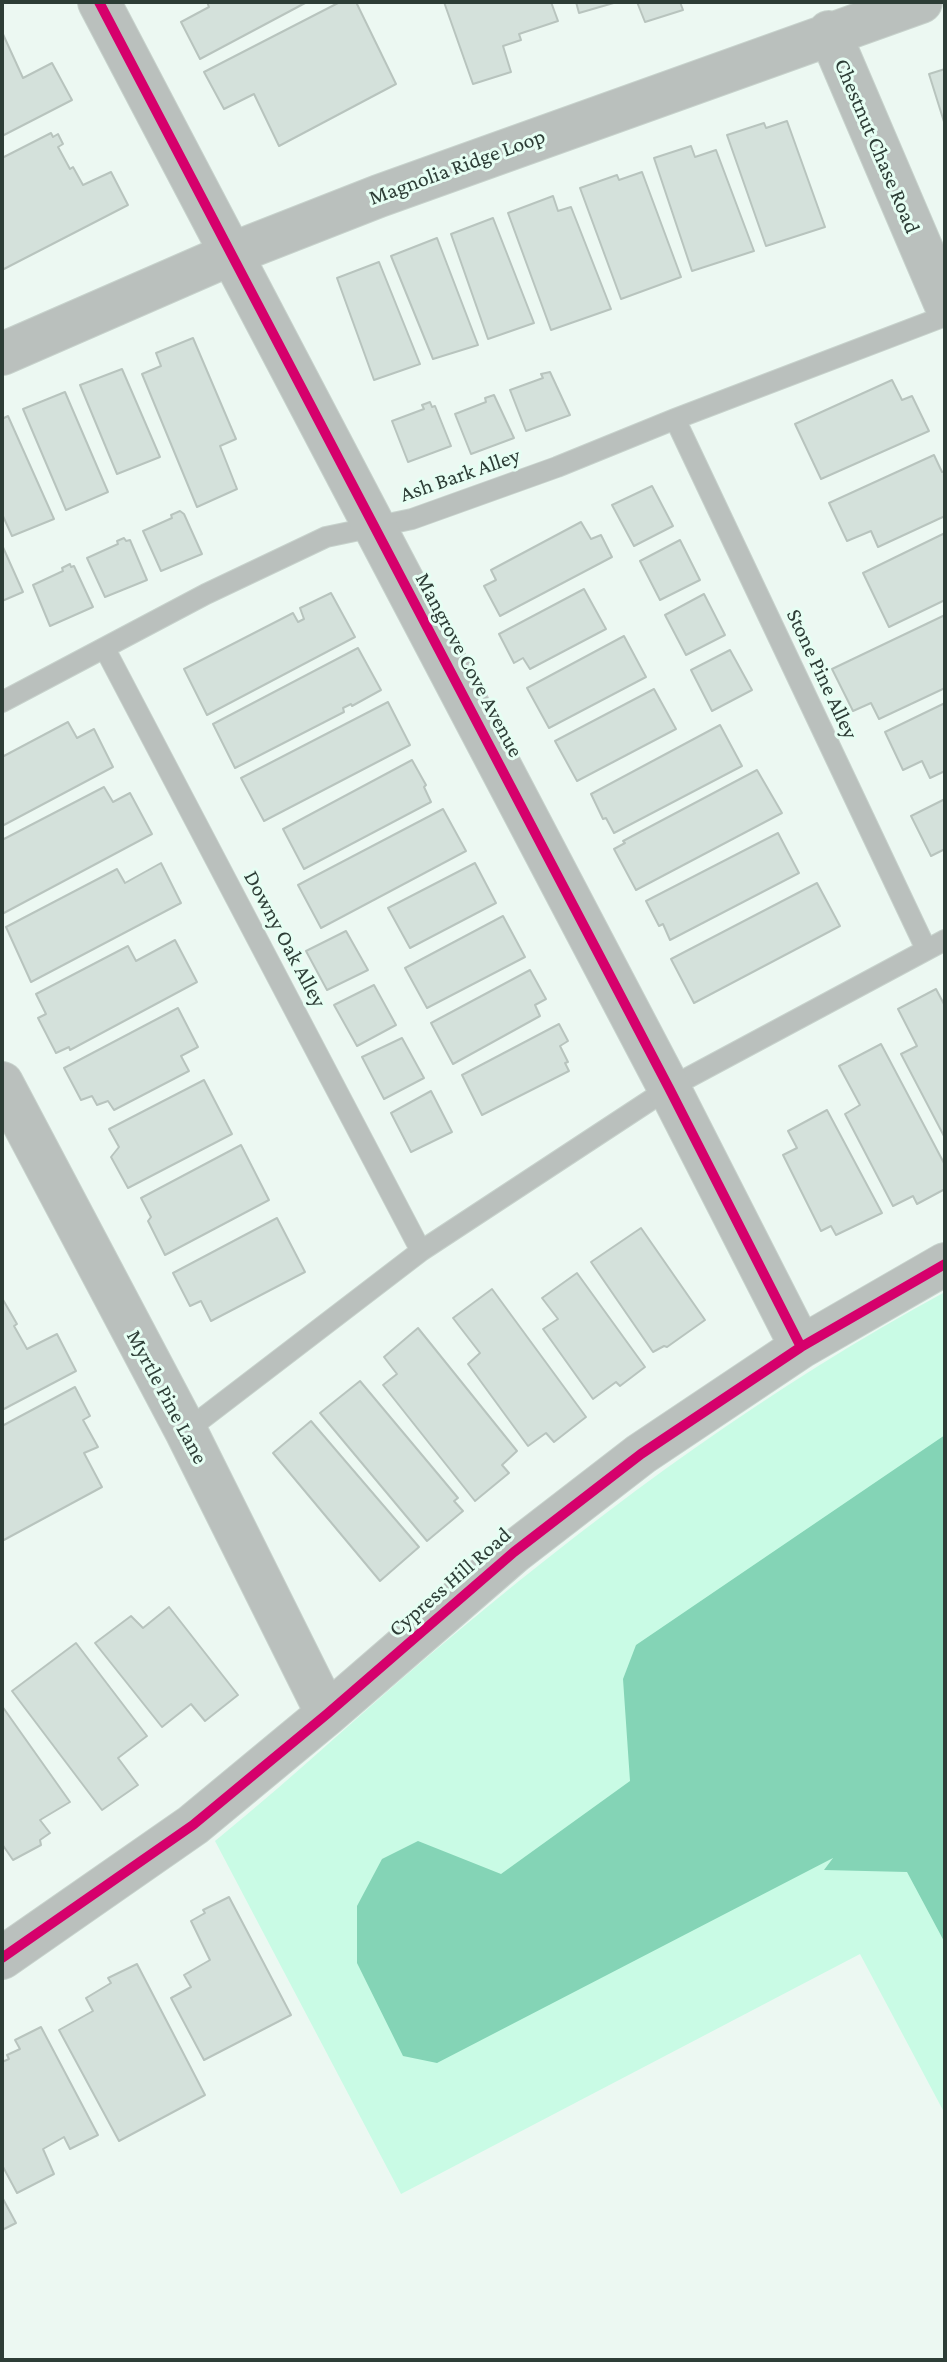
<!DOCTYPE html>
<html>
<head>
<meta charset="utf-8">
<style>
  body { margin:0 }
  #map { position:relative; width:947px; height:2362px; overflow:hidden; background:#ecf8f2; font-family:"Crimson Pro",serif }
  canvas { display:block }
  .frame { position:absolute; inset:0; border:4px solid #2d3d36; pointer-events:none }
</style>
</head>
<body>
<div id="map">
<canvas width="947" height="2362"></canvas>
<div class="frame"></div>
</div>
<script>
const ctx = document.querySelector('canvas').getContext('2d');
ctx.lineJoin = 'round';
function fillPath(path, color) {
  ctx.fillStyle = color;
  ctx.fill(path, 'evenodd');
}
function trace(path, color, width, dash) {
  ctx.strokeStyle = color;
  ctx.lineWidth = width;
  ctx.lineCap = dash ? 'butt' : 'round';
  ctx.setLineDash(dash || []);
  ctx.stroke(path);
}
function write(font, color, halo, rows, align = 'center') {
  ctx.font = font + ' "Crimson Pro",serif';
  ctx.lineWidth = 6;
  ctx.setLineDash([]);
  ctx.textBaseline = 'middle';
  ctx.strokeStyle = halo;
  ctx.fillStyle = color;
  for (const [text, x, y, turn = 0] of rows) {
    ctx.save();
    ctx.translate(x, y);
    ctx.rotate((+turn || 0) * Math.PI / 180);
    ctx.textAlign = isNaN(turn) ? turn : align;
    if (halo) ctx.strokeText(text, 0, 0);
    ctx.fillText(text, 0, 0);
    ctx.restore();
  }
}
fillPath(new Path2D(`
  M 945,1292 L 945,2114 L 860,1954 L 401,2194 L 215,1841 C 300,1772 379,1696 463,1627 C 613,1502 773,1385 945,1292 Z`), '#c9fbe5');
fillPath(new Path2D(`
  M 945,1435 L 945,1943 L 907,1872 L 824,1870 L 833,1858 L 437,2063 L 403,2056 L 357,1963 L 357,1906 L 382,1859 L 418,1841 L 501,1874 L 630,1781 L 623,1679 L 636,1645 Z`), '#84d4b6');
const building = new Path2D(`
  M 207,2 L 307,2 L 200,59 L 181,22 L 209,7 Z
  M 340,2 L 356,2 L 396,84 L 279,146 L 254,94 L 224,109 L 204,72 Z
  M 444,2 L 551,2 L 558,21 L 519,34 L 521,40 L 503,46 L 511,72 L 473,84 Z
  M 576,2 L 617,2 L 579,13 Z
  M 637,2 L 680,2 L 683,10 L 645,22 Z
  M 2,32 L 23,78 L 52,63 L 72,100 L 2,136 Z
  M 945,69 L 945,125 L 929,74 Z
  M 787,121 L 825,227 L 766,246 L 727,135 L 764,123 L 766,128 Z
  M 51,133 L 53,137 L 58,134 L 63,144 L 58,147 L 70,169 L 73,167 L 83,185 L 111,172 L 128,205 L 2,270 L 2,158 Z
  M 691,146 L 695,157 L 716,150 L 754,251 L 692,271 L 654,158 Z
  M 642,172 L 681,277 L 621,299 L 580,188 L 617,175 L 619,180 Z
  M 553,196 L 558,211 L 571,207 L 611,309 L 551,330 L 508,213 Z
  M 493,218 L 534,323 L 488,339 L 451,234 Z
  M 437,238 L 478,345 L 433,359 L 391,256 Z
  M 379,262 L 420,364 L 374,380 L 337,278 Z
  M 193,338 L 236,439 L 220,446 L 237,489 L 197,507 L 142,374 L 161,366 L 156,353 Z
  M 122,369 L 160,457 L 117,474 L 80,385 Z
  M 550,372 L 570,415 L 526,431 L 510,390 L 543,378 L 541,374 Z
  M 892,380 L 902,400 L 912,396 L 929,431 L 821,479 L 795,424 Z
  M 65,392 L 108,492 L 66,510 L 23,409 Z
  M 494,395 L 514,438 L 471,454 L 455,414 L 486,402 L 485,398 Z
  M 430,402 L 432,407 L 435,406 L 451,446 L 408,462 L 392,421 L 424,409 L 422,405 Z
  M 8,416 L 54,519 L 12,536 L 2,514 L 2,419 Z
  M 934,455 L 942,472 L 945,471 L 945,516 L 878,547 L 871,531 L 847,541 L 829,503 Z
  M 652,486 L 673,526 L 634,546 L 612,505 Z
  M 180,511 L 184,514 L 202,554 L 161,571 L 143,531 L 172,518 L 171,515 Z
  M 581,522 L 591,539 L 601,535 L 612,557 L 500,616 L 484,586 L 496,580 L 491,570 Z
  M 945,533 L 945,600 L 889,627 L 863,573 Z
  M 124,538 L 126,541 L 130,540 L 147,580 L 105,597 L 87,558 L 118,544 L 117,541 Z
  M 680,540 L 700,580 L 660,600 L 640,561 Z
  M 2,545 L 23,592 L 2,601 Z
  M 70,564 L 71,567 L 74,566 L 93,607 L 50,626 L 33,585 L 63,571 L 62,568 Z
  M 584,589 L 606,629 L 530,669 L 523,658 L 514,663 L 499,634 Z
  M 331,593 L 355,637 L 207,715 L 184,669 L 293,613 L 298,622 L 304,619 L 300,608 Z
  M 704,594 L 725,635 L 686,655 L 665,615 Z
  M 945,615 L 945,688 L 879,719 L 871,703 L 853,711 L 832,669 Z
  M 624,636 L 646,677 L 549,728 L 527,688 Z
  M 358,648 L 381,690 L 352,706 L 351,704 L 343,708 L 344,712 L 235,768 L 213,724 Z
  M 730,650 L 752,690 L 712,711 L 691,670 Z
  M 654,689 L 676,729 L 577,781 L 555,741 Z
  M 388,702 L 410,745 L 264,821 L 241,778 Z
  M 945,703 L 945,771 L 930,778 L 922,761 L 903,770 L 885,732 Z
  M 68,722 L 77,738 L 94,729 L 113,767 L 2,826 L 2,757 Z
  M 720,725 L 742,766 L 614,833 L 606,818 L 603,819 L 591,794 Z
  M 412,760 L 426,785 L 424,787 L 431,802 L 304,869 L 283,829 Z
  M 757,770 L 782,813 L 636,890 L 614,849 L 625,843 L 623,841 Z
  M 104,787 L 113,802 L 130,793 L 152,834 L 2,914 L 2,840 Z
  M 945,799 L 945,849 L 931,856 L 911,816 Z
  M 443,809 L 466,851 L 321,928 L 298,885 Z
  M 778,833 L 799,873 L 670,940 L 663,924 L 659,926 L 646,901 Z
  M 161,863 L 181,903 L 31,982 L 6,927 L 117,869 L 125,883 Z
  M 475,863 L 496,903 L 410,948 L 388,908 Z
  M 817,883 L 840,926 L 694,1003 L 671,959 Z
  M 503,916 L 525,957 L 427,1008 L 405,968 Z
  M 346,931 L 368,970 L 327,990 L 306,951 Z
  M 175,940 L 197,982 L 70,1050 L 69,1047 L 56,1053 L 38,1018 L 46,1014 L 36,994 L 128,946 L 136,961 Z
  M 530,970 L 546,999 L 535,1005 L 540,1016 L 453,1064 L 431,1023 Z
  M 374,985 L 396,1025 L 357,1046 L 334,1005 Z
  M 936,989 L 945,1006 L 945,1138 L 901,1054 L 917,1046 L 898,1009 Z
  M 178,1008 L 198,1047 L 181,1056 L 189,1071 L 114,1110 L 108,1101 L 97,1105 L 92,1096 L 81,1100 L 64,1068 Z
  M 559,1024 L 568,1041 L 560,1046 L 568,1062 L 565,1063 L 569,1071 L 482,1115 L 462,1075 Z
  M 402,1038 L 424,1078 L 384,1099 L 362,1057 Z
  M 881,1044 L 945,1165 L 945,1189 L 917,1204 L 913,1196 L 893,1206 L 845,1114 L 860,1105 L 839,1066 Z
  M 204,1080 L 232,1134 L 128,1188 L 111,1157 L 119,1147 L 109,1129 Z
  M 431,1091 L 452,1132 L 411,1152 L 391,1113 Z
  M 827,1110 L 882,1213 L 836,1235 L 831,1226 L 821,1231 L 783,1155 L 797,1148 L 788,1131 Z
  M 241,1145 L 269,1200 L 165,1255 L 148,1221 L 151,1217 L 141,1198 Z
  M 277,1218 L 305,1272 L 211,1321 L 201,1301 L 190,1306 L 173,1273 Z
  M 641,1228 L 705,1320 L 667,1347 L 664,1346 L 653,1352 L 591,1262 Z
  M 577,1273 L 645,1367 L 620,1386 L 616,1382 L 593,1399 L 543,1329 L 558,1319 L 542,1298 Z
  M 492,1289 L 586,1417 L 554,1442 L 546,1433 L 528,1446 L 468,1364 L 480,1353 L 453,1318 Z
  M 2,1298 L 17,1324 L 14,1326 L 27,1349 L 57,1334 L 76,1371 L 2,1410 Z
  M 418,1328 L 517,1451 L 502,1465 L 509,1473 L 475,1501 L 383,1385 L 397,1374 L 384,1357 Z
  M 360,1381 L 458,1498 L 454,1501 L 463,1511 L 427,1541 L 320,1413 Z
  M 75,1387 L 90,1416 L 83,1420 L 98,1447 L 84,1453 L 102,1487 L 2,1541 L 2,1426 Z
  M 311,1421 L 419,1547 L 380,1581 L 273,1453 Z
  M 169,1607 L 238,1695 L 205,1721 L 191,1704 L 162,1727 L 95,1643 L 131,1616 L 143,1628 Z
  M 76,1643 L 147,1736 L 118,1758 L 138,1785 L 102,1810 L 12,1691 Z
  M 2,1706 L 70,1802 L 40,1820 L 50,1833 L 40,1840 L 41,1845 L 13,1860 L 2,1844 Z
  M 229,1897 L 291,2015 L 204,2060 L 171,1998 L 191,1987 L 184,1975 L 210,1960 L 191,1921 L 205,1913 L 203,1910 Z
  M 137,1964 L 205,2095 L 119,2141 L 59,2030 L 93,2011 L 86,1998 L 111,1983 L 108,1978 Z
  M 41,2027 L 98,2135 L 70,2149 L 64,2137 L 43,2149 L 54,2174 L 17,2193 L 2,2165 L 2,2062 L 9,2059 L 7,2055 L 20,2049 L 15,2040 Z
  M 2,2197 L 16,2223 L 2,2230 Z`);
fillPath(building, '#d4e1db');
trace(building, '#b8c4be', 2);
const service = new Path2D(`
  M 675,419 L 926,949
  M 105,649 L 421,1251
  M 2,702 L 206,594 L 326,537 L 412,519 L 557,467 L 675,419 L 945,316
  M 186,1431 L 421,1251 L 669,1088 L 945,940`);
const minor = new Path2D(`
  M 99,2 L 669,1088 L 801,1347
  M 829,32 L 945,303
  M 2,354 L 231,254 L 379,196 L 921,2
  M 2,1083 L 186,1431 L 327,1714
  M 2,1958 L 193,1825 L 327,1714 L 514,1552 L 641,1454 L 801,1347 L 945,1264`);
trace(service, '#c7d2cc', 22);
trace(minor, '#c7d2cc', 44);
trace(service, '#bac0bd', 20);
trace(minor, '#bac0bd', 42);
trace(new Path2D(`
  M 99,2 L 669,1088 L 801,1347
  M 2,1958 L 193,1825 L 327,1714 L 514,1552 L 641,1454 L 801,1347 L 945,1264`), '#d6006c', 10);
write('22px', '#2d3d36', '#e6fef3', [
  ["Chestnut Chase Road",877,146,67],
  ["Magnolia Ridge Loop",457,167,-20],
  ["Ash Bark Alley",460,475,-19],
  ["Mangrove Cove Avenue",469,665,62],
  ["Stone Pine Alley",822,674,65],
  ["Downy Oak Alley",285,939,62],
  ["Myrtle Pine Lane",167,1397,62],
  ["Cypress Hill Road",450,1582,-41]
]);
</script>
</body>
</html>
